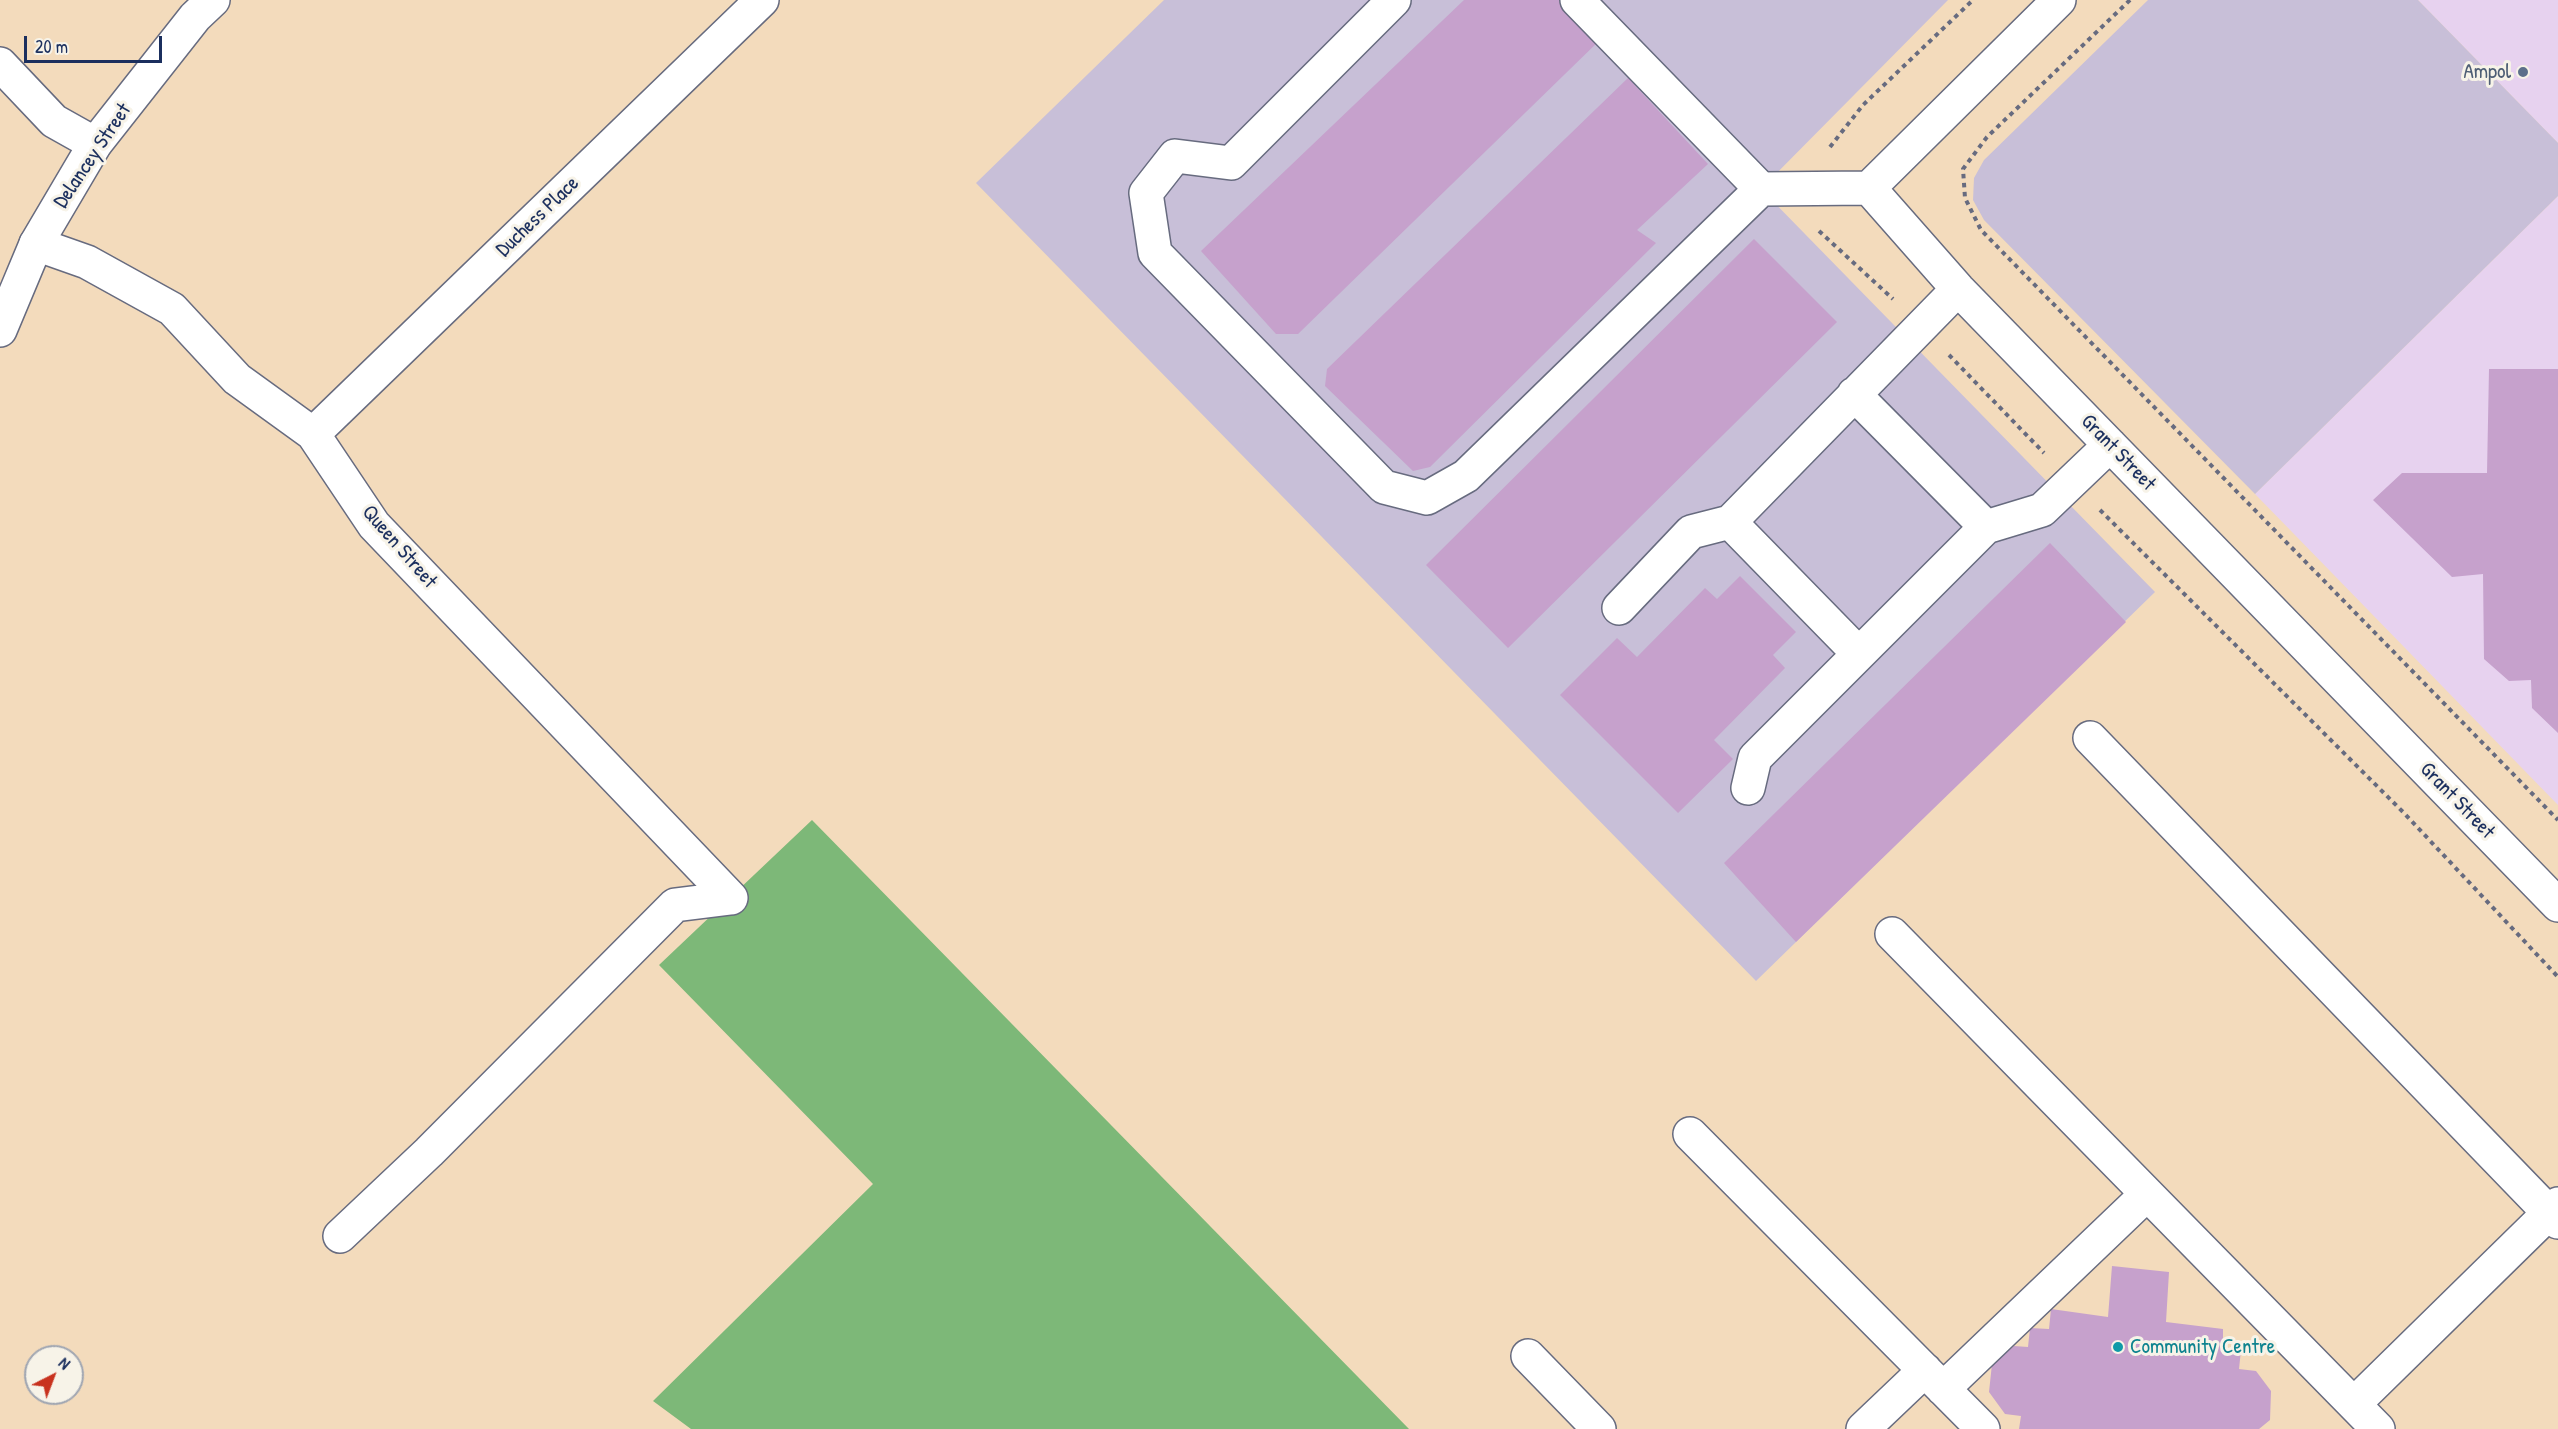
<!DOCTYPE html>
<html>
<head>
<meta charset="utf-8">
<style>
  body { margin:0 }
  #map { position:relative; width:2558px; height:1429px; overflow:hidden; background:#f3dbbc; font-family:"Patrick Hand",sans-serif }
  canvas { display:block }
  .north { position:absolute; left:24px; top:1345px; width:60px; height:60px; box-sizing:border-box; background:#f7f3e8; border:2px solid #9fa5b1; border-radius:50%; rotate:42deg; font-size:16px; font-weight:700; line-height:24px; text-align:center; color:#1b2f5e }
  .north::after { content:''; display:block; margin:auto; width:21px; height:27px; background:#c8321e; clip-path:polygon(50% 0,100% 100%,50% 72%,0 100%) }
  .scale { position:absolute; left:24px; top:36px; width:138px; height:27px; box-sizing:border-box; border:3px solid #1b2f5e; border-top:0; padding-left:8px; font-size:18px; line-height:21px; white-space:nowrap; color:#1b2f5e; -webkit-text-stroke:4px #f7f3e8; paint-order:stroke }
</style>
</head>
<body>
<div id="map">
<canvas width="2558" height="1429"></canvas>
<div class="north">N</div>
<div class="scale">20 m</div>
</div>
<script>
const ctx = document.querySelector('canvas').getContext('2d');
ctx.lineJoin = 'round';
function fillPath(path, color) {
  ctx.fillStyle = color;
  ctx.fill(path, 'evenodd');
}
function trace(path, color, width, dash) {
  ctx.strokeStyle = color;
  ctx.lineWidth = width;
  ctx.lineCap = dash ? 'butt' : 'round';
  ctx.setLineDash(dash || []);
  ctx.stroke(path);
}
function write(font, color, halo, rows, align = 'center') {
  ctx.font = font + ' "Patrick Hand",sans-serif';
  ctx.lineWidth = 6;
  ctx.setLineDash([]);
  ctx.textBaseline = 'middle';
  ctx.strokeStyle = halo;
  ctx.fillStyle = color;
  for (const [text, x, y, turn = 0] of rows) {
    ctx.save();
    ctx.translate(x, y);
    ctx.rotate((+turn || 0) * Math.PI / 180);
    ctx.textAlign = isNaN(turn) ? turn : align;
    if (halo) ctx.strokeText(text, 0, 0);
    ctx.fillText(text, 0, 0);
    ctx.restore();
  }
}
fillPath(new Path2D(`
  M 2418,0 L 2558,0 L 2558,143 Z
  M 2558,196 L 2558,805 L 2255,494 Z`), '#e7d2ef');
fillPath(new Path2D(`
  M 1164,0 L 1948,0 L 1761,189 L 2155,592 L 1756,981 L 976,183 Z
  M 2148,0 L 2418,0 L 2558,143 L 2558,196 L 2255,494 L 1984,220 L 1973,200 L 1974,178 L 1984,160 Z`), '#c8bfd8');
fillPath(new Path2D(`
  M 812,820 L 1409,1429 L 691,1429 L 653,1401 L 873,1184 L 659,965 Z`), '#7db878');
fillPath(new Path2D(`
  M 1464,0 L 1567,0 L 1603,37 L 1298,334 L 1276,334 L 1201,251 Z
  M 1628,78 L 1708,164 L 1637,230 L 1656,243 L 1430,467 L 1413,471 L 1325,386 L 1327,369 Z
  M 1754,239 L 1837,322 L 1508,648 L 1426,565 Z
  M 2489,369 L 2558,369 L 2558,733 L 2532,708 L 2531,680 L 2509,681 L 2484,659 L 2483,574 L 2452,577 L 2373,500 L 2402,473 L 2487,473 Z
  M 2050,543 L 2126,622 L 1796,942 L 1724,863 Z
  M 1740,576 L 1796,632 L 1773,655 L 1785,668 L 1714,740 L 1733,759 L 1678,813 L 1560,695 L 1617,638 L 1637,657 L 1705,588 L 1717,599 Z
  M 2112,1266 L 2169,1272 L 2166,1322 L 2223,1329 L 2223,1348 L 2241,1350 L 2239,1369 L 2256,1371 L 2271,1391 L 2270,1420 L 2259,1429 L 2019,1429 L 2021,1416 L 2005,1414 L 1989,1392 L 1992,1364 L 2014,1346 L 2028,1347 L 2030,1328 L 2049,1329 L 2051,1309 L 2108,1317 Z`), '#c6a1cc');
const minor = new Path2D(`
  M 1394,0 L 1231,163 L 1175,156 L 1146,193 L 1155,253 L 1384,487 L 1427,498 L 1466,476 L 1761,189 L 1869,188
  M 1577,0 L 1761,189
  M 2059,0 L 1869,188 L 1958,289 L 2558,905
  M 0,64 L 54,121 L 95,144
  M 36,244 L 87,262 L 172,309 L 237,379 L 313,434 L 374,525 L 731,898
  M 1854,394 L 1986,527
  M 313,434 L 762,0
  M 1730,522 L 1859,654
  M 1619,608 L 1691,532 L 1730,522 L 1958,289
  M 2090,738 L 2558,1222
  M 1748,788 L 1755,758 L 1986,527 L 2042,510 L 2110,445
  M 1892,934 L 2378,1429
  M 1690,1134 L 1983,1429
  M 340,1236 L 429,1152 L 675,905 L 731,898
  M 1528,1356 L 1599,1429
  M 1943,1389 L 2147,1194
  M 2354,1404 L 2558,1204
  M 1863,1429 L 1925,1370`);
const major = new Path2D(`
  M 0,330 L 36,244 L 95,144 L 195,17 L 213,0`);
trace(minor, '#676b7f', 36);
trace(major, '#676b7f', 36);
trace(new Path2D(`
  M 2130,0 L 1987,137 L 1963,169 L 1965,198 L 1981,230 L 2558,820
  M 1830,147 L 1863,105 L 1973,0
  M 1819,231 L 1893,299
  M 1949,355 L 2044,453
  M 2100,510 L 2404,813 L 2558,977`), '#676b7f', 4, [4.5, 4.5]);
trace(minor, '#fff', 33);
trace(major, '#fff', 33);
for (const [x, y, r, color] of [
  [2523,72,6,"#5c6f8a"],
  [2118,1347,6,"#0f9aa8"]
]) {
  const dot = new Path2D();
  dot.arc(x, y, r, 0, 2 * Math.PI);
  ctx.fillStyle = color;
  ctx.fill(dot);
  trace(dot, '#f7f3e8', 2);
}
write('21px', '#4e5e75', '#f7f3e8', [
  ["Ampol",2511,72]
], 'right');
write('21px', '#1b2f5e', '#f7f3e8', [
  ["Delancey Street",93,156,-56],
  ["Duchess Place",538,217,-44],
  ["Grant Street",2118,453,46],
  ["Queen Street",399,547,49],
  ["Grant Street",2457,801,46]
]);
write('21px', '#0d838f', '#f7f3e8', [
  ["Community Centre",2130,1347]
], 'left');
</script>
</body>
</html>
